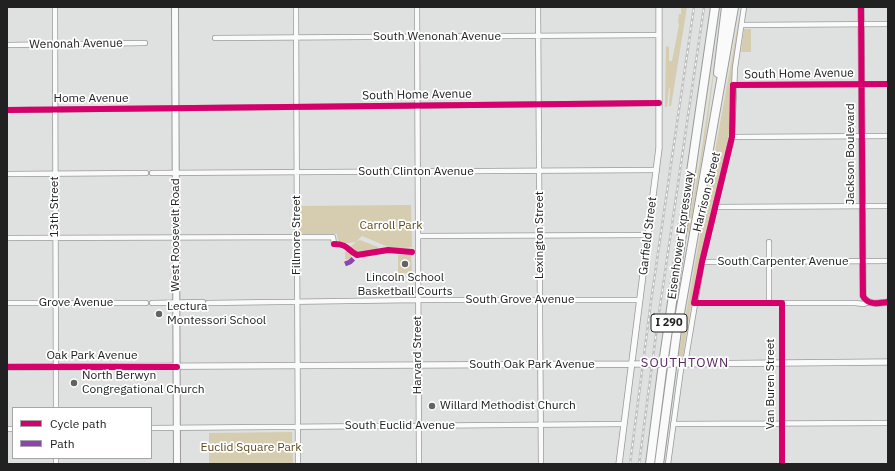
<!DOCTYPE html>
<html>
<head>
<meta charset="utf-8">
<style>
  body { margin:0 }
  #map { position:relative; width:895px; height:471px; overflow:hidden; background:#dee1df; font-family:"IBM Plex Sans",sans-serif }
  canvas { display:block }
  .frame { position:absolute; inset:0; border:8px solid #202120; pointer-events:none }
  .legend { position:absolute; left:12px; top:407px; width:140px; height:52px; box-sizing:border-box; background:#fff; border:1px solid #a6a6a6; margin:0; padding:5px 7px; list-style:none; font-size:12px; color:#202120 }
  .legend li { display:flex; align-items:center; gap:8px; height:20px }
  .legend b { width:20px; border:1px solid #a6a6a6 }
</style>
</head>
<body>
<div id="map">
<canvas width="895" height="471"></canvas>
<div class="frame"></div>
<ul class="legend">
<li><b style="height:5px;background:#d6006c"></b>Cycle path</li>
<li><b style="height:5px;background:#8e44ad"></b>Path</li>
</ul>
</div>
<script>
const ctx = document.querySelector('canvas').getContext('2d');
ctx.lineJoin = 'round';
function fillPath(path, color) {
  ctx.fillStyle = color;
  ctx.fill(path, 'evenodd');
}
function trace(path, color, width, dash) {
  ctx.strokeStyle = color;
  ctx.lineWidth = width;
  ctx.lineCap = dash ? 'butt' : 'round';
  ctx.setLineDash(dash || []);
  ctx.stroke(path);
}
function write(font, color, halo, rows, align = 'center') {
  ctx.font = font + ' "IBM Plex Sans",sans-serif';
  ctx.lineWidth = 3.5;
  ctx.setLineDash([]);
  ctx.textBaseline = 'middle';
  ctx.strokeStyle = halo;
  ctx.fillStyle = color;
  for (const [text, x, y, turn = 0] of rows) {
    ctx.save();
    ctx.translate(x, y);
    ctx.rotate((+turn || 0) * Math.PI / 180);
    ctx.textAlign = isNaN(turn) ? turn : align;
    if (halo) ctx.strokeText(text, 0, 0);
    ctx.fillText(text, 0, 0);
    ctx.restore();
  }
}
fillPath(new Path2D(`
  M 681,7 L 687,7 L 671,106 L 669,106 L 670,89 L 669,88 L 667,107 L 665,107 L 666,46 L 669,47 L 669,61 L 672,61 L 679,25 L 678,22 L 679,14 L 681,14 Z
  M 741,7 L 738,35 L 734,60 L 731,89 L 730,89 L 730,127 L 726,153 L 693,293 L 683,356 L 678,358 Z
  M 744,29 L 751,29 L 751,52 L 741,52 Z
  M 719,33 L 706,135 L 689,233 L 687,232 L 700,161 Z
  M 411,205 L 412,247 L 393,249 L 362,236 L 357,241 L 360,240 L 378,247 L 378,250 L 353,253 L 349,260 L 345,259 L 345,252 L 356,242 L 347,243 L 346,247 L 339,247 L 337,234 L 300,234 L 299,206 Z
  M 411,254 L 412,273 L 398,273 L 398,255 Z
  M 292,432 L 293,464 L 209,464 L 209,433 Z`), '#d6ccaf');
const minor = new Path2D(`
  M 55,7 L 56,408
  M 296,7 L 298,464
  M 417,7 L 419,464
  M 538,7 L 541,464
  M 742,25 L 888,24
  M 215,38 L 659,35
  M 7,45 L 145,43
  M 733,85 L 888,84
  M 7,110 L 659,103
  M 732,137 L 888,136
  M 152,173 L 657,170
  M 7,174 L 146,173
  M 715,207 L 888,206
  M 418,236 L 648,235
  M 7,238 L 333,237 L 334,244
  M 702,262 L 888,261
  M 7,303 L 146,303
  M 152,303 L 203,302
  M 208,303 L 418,300 L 640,300
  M 694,303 L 855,303 L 864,304 L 869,302
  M 769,303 L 769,242
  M 782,303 L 782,464
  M 673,424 L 888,423
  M 151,428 L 624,424
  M 7,429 L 13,429
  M 56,458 L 56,464
  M 668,464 L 681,369 L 686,358 L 702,262 L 732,137 L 735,68 L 744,7`);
const tertiary = new Path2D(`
  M 861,7 L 863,296 C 868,306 879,303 888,302
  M 678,364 L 888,362
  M 7,367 L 634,364
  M 619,464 L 659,148 L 659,7`);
const secondary = new Path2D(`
  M 175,7 L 177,464`);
const motorway = new Path2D(`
  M 718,73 L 726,7
  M 650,464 L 662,371 L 715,7
  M 659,464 L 677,330 L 734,7`);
trace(minor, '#999b9a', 6);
trace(tertiary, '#999b9a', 7);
trace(secondary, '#999b9a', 8);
trace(motorway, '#999b9a', 10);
trace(minor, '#fafafa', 4.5);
trace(tertiary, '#fafafa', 5.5);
trace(secondary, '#fafafa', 6);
trace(motorway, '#fafafa', 8);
const rail = new Path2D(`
  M 630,464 L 651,301 L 694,7
  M 639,464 L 657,327 L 704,7`);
trace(rail, '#bfc0bf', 2.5);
trace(rail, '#fff', 1, [3]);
const tertiaryBridge = new Path2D(`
  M 634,364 L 678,364`);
trace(tertiaryBridge, '#999b9a', 7, []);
trace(tertiaryBridge, '#fafafa', 5.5);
trace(new Path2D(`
  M 345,264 L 350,262 L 357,255`), '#8e44ad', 5, [10, 5]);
trace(new Path2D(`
  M 861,7 L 863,296 C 868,306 879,303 888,302
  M 7,110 L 659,103
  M 334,244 C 348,244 347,250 357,255 L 388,250 L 412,252
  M 7,367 L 177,367
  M 782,464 L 782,303 L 694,303 L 702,262 L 732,137 L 733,85 L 888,84`), '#d6006c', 6);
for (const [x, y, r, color] of [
  [405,264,4,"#626463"],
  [159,314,4,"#626463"],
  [74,383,4,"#626463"],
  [432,406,4,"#626463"]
]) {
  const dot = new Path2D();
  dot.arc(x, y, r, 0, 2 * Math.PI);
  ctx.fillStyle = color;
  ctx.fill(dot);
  trace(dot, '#fff', 1.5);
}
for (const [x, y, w] of [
  [669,323,36]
]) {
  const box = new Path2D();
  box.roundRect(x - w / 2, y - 9, w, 18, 3);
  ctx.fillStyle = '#fff';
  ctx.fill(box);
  trace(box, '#202120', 1);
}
write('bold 11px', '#202120', null, [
  ["I 290",669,323]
]);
write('12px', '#202120', '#fff', [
  ["South Wenonah Avenue",437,37],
  ["Wenonah Avenue",76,44,-1],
  ["South Home Avenue",799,74,-1],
  ["South Home Avenue",417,95,-1],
  ["Home Avenue",91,99],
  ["Jackson Boulevard",851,154,-90],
  ["South Clinton Avenue",416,172],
  ["Harrison Street",707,192,-76],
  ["13th Street",55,207,-90],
  ["West Roosevelt Road",176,235,-90],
  ["Fillmore Street",297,235,-90],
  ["Lexington Street",540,235,-90],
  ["Eisenhower Expressway",681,235,-82],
  ["Garfield Street",648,236,-83],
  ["South Carpenter Avenue",783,262],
  ["South Grove Avenue",520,300],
  ["Grove Avenue",76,303],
  ["Harvard Street",418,355,-90],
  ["Oak Park Avenue",92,356],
  ["South Oak Park Avenue",532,365],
  ["Van Buren Street",771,384,-90],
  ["South Euclid Avenue",400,426]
]);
write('12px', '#5d4b1b', '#fff', [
  ["Carroll Park",391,226],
  ["Euclid Square Park",251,448]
]);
write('12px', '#202120', '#fff', [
  ["Lincoln School",405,278,"center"],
  ["Basketball Courts",405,292,"center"],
  ["Lectura",167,307],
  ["Montessori School",167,321],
  ["North Berwyn",82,376],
  ["Congregational Church",82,390],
  ["Willard Methodist Church",440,406]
], 'left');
ctx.letterSpacing = '1px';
write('13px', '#54295d', '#fff', [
  ["SOUTHTOWN",685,363]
]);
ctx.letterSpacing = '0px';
</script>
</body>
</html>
